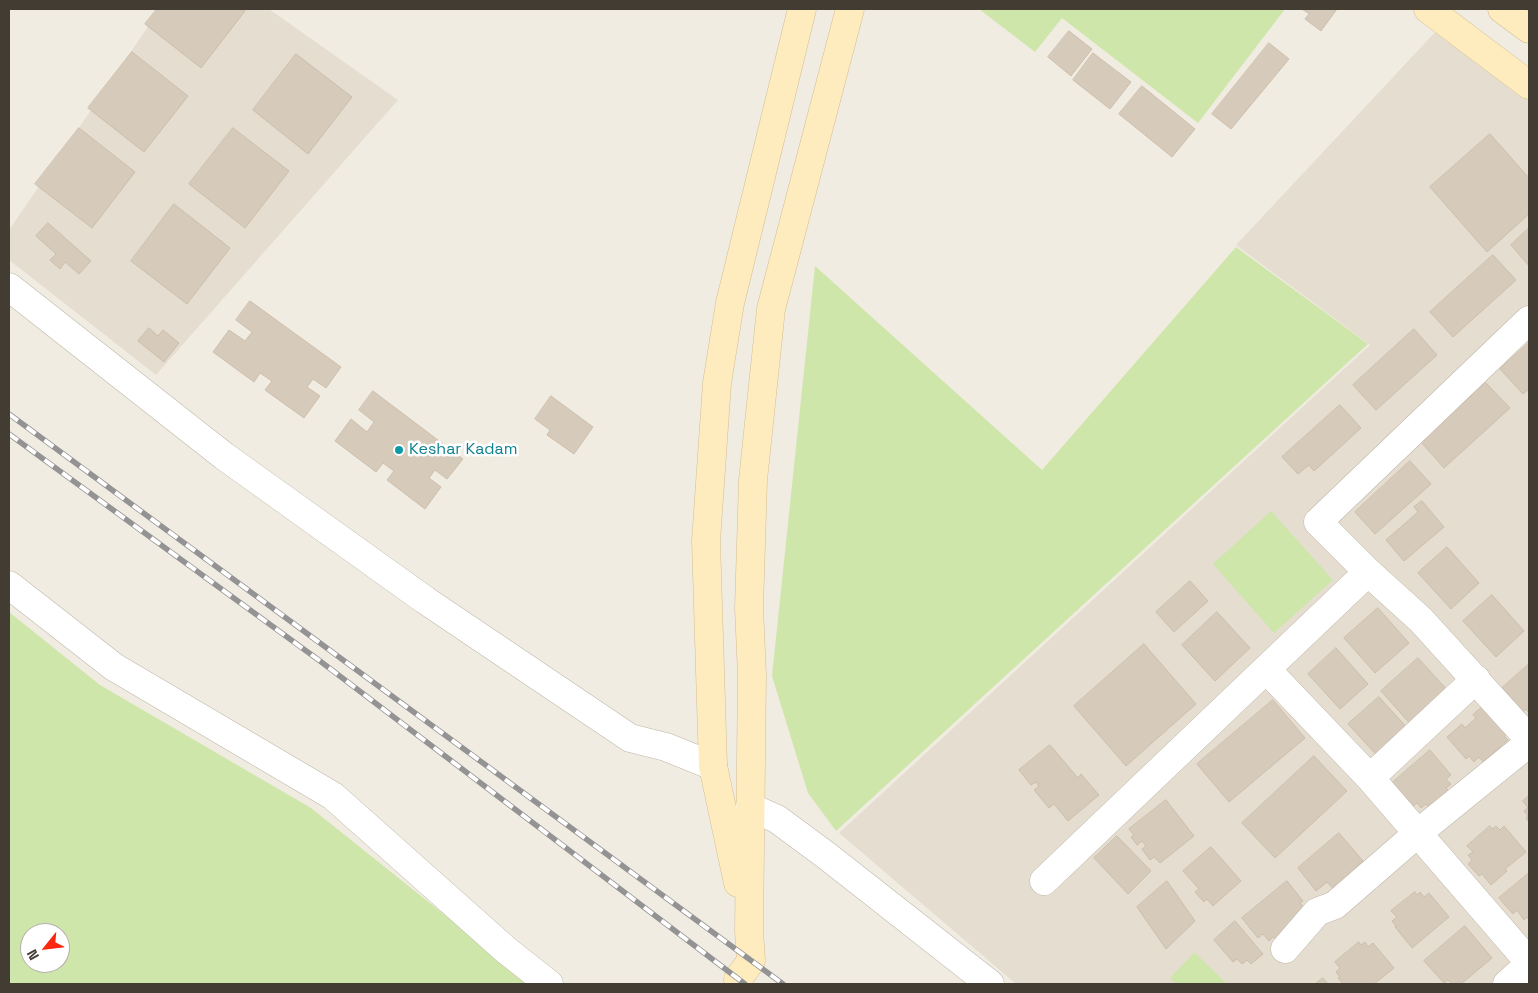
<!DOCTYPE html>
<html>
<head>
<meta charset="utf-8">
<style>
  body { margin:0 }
  #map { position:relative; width:1538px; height:993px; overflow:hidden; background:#f1ece2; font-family:"Space Grotesk",sans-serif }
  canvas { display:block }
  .frame { position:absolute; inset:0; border:10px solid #433c33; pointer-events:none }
  .north { position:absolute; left:20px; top:923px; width:50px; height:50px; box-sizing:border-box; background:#fff; border:1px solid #b4b1ad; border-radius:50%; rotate:241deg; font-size:14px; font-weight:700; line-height:20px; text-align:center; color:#433c33 }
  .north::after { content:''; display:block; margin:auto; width:18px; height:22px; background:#fa2811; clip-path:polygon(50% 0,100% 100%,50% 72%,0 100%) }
</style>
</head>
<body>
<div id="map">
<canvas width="1538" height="993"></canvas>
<div class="frame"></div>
<div class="north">N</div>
</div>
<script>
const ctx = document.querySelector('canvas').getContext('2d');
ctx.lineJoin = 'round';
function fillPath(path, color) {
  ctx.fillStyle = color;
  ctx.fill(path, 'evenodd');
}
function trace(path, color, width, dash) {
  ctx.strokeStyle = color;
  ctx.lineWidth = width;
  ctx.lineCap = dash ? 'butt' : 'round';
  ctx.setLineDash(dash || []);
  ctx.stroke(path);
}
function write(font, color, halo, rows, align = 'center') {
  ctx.font = font + ' "Space Grotesk",sans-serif';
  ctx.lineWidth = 5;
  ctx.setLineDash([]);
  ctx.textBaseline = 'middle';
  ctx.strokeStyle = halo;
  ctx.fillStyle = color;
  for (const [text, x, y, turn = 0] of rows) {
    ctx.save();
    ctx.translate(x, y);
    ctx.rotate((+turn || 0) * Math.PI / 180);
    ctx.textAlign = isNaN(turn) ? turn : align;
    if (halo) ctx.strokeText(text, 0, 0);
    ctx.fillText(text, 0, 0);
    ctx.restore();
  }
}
fillPath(new Path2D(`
  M 160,9 L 269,9 L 398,100 L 156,375 L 9,260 L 9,230 Z
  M 1438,29 L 1529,101 L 1529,984 L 1016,984 L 839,833 L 1370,345 L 1236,245 Z`), '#e5ded0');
fillPath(new Path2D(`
  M 979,9 L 1285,9 L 1198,123 L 1062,18 L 1035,52 Z
  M 1236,247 L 1368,344 L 836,831 L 808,793 L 772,676 L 815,266 L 1042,470 Z
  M 1271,511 L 1333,580 L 1274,633 L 1213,564 Z
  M 9,612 L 100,685 L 311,808 L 531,984 L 9,984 ZM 30,933 L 60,933 L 60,963 L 30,963 Z
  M 1195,952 L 1195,953 L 1227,984 L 1176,984 L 1170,978 Z`), '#cee6aa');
const building = new Path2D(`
  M 157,9 L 242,9 L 245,11 L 201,68 L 145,24 Z
  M 1302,9 L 1337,9 L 1321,31 L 1305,19 L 1309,14 Z
  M 1069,31 L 1092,49 L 1071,76 L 1048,57 Z
  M 1269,43 L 1289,59 L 1231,129 L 1212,114 Z
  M 132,52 L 188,96 L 144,152 L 88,108 Z
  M 1093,53 L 1131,82 L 1110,109 L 1073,80 Z
  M 296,54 L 352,97 L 308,154 L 253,110 Z
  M 1142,86 L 1195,129 L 1172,157 L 1119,114 Z
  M 79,128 L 135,172 L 92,228 L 35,184 Z
  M 233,128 L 289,171 L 245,228 L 189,184 Z
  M 1490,134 L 1529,178 L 1529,214 L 1487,252 L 1430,187 Z
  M 174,204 L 230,248 L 187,304 L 131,261 Z
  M 48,223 L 91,261 L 79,274 L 65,262 L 60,269 L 50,260 L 56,254 L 36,236 Z
  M 1529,228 L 1529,266 L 1511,245 Z
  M 1493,255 L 1516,280 L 1453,337 L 1430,312 Z
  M 250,301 L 341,367 L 326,388 L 313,379 L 307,387 L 320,396 L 304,418 L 265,390 L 272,381 L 260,373 L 254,382 L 213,352 L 229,330 L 245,341 L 252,332 L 236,320 Z
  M 149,328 L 158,336 L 163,330 L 179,343 L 164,362 L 138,341 Z
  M 1414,329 L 1437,355 L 1376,410 L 1353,385 Z
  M 1529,343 L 1529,389 L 1523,394 L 1500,369 Z
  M 1486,383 L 1510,408 L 1444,468 L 1421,442 Z
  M 373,391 L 463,459 L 447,479 L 435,470 L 429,478 L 441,487 L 425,509 L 387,480 L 394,471 L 383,463 L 376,472 L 335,441 L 351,419 L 367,432 L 374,422 L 359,410 Z
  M 551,396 L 593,427 L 574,454 L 547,435 L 550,430 L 535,419 Z
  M 1340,405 L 1361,428 L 1314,471 L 1309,465 L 1298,474 L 1282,457 Z
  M 1410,461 L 1431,484 L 1375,534 L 1355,512 Z
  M 1422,501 L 1444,527 L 1404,561 L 1386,540 L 1418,512 L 1414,507 Z
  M 1447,547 L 1479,583 L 1451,609 L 1418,573 Z
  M 1190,581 L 1208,601 L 1174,632 L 1156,612 Z
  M 1492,595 L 1524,631 L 1496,657 L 1463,621 Z
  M 1378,608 L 1409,643 L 1375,673 L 1344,638 Z
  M 1217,612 L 1250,648 L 1215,681 L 1182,645 Z
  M 1144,644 L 1196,704 L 1126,766 L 1074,706 Z
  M 1336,648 L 1368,684 L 1340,709 L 1308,674 Z
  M 1418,658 L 1450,693 L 1413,727 L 1381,691 Z
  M 1529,664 L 1529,713 L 1526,709 L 1523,712 L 1502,688 Z
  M 1379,697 L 1412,733 L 1382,761 L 1348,724 Z
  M 1273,700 L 1305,738 L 1229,802 L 1197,764 Z
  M 1489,701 L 1510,731 L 1504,736 L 1508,740 L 1483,762 L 1479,757 L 1474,762 L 1469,756 L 1466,759 L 1447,737 L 1462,724 L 1465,728 L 1476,718 L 1473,715 Z
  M 1050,745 L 1078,778 L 1081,774 L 1099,795 L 1068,821 L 1054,804 L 1049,808 L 1034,790 L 1039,786 L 1036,782 L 1031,785 L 1019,770 Z
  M 1430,750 L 1451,775 L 1446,779 L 1451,784 L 1446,788 L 1449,791 L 1429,808 L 1426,804 L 1421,808 L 1417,803 L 1412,807 L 1392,783 Z
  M 1314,756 L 1347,791 L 1275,858 L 1242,823 Z
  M 1529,796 L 1529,822 L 1526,818 L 1528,816 L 1524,811 L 1528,808 L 1523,801 Z
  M 1166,800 L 1194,836 L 1160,863 L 1154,857 L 1150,860 L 1142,849 L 1146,846 L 1142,841 L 1137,845 L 1131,837 L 1134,835 L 1129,829 Z
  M 1490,826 L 1492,829 L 1496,826 L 1500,830 L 1504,826 L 1526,852 L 1505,869 L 1507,871 L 1491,885 L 1482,874 L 1479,876 L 1468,864 L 1472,860 L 1468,855 L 1473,852 L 1467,846 Z
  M 1339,833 L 1363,861 L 1357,866 L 1362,872 L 1337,893 L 1327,882 L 1316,891 L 1298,868 Z
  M 1117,836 L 1151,871 L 1128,894 L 1094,858 Z
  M 1211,847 L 1241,881 L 1213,906 L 1207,899 L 1204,902 L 1195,892 L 1199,889 L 1183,871 Z
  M 1529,873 L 1529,920 L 1527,917 L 1524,920 L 1517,910 L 1513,914 L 1499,898 Z
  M 1167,881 L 1195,921 L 1166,949 L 1137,907 Z
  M 1287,881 L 1303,901 L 1300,903 L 1305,909 L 1277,941 L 1273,937 L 1269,941 L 1263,934 L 1258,938 L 1242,918 Z
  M 1415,892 L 1417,895 L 1420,892 L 1424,897 L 1429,893 L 1449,917 L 1412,948 L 1395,927 L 1396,926 L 1392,921 L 1397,917 L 1391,911 Z
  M 1235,921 L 1263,954 L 1251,964 L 1247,960 L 1242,964 L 1237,959 L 1233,962 L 1214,940 Z
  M 1465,926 L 1492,958 L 1461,984 L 1459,981 L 1455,984 L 1452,984 L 1448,980 L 1444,983 L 1424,961 Z
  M 1359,942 L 1361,945 L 1365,942 L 1368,947 L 1373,943 L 1394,968 L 1374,984 L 1343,984 L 1338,978 L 1340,977 L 1336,972 L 1340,968 L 1335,962 Z
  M 1323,978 L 1328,984 L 1315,984 Z`);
fillPath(building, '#d6cabb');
trace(building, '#cdbeab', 1);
const street = new Path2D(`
  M 9,287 L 224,456 L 425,600 L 630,738 L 666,747 L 713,766
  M 1368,572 L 1421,620 L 1529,739
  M 9,585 L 114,667 L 333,796 L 506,950 L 549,984
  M 1266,669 L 1370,778
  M 1476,679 L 1370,778 L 1529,962
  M 750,807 L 777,819 L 827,856 L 990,984
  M 1044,881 L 1368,572 L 1318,522 L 1529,320
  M 1285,949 L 1317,912 L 1335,905 L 1418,833 L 1529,743
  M 1507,984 L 1529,964`);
const secondary = new Path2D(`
  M 1428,9 L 1529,85
  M 1502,9 L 1529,29
  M 738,883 L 713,766 L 706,541 L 717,383 L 730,303 L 802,9
  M 739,984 L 738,979 L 751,961 L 749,931 L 752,675 L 749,608 L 753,480 L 771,309 L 850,9`);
trace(street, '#bfb6a8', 29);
trace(secondary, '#d2be92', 29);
trace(street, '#fff', 28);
trace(secondary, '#feecbf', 28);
const rail = new Path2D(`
  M 9,414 L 783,984
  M 9,434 L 320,661 L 745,984`);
trace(rail, '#939393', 5.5);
trace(rail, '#fff', 4, [11]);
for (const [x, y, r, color] of [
  [399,450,5,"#0f9aa8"]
]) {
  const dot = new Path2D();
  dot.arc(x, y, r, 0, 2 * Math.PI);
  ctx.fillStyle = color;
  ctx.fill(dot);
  trace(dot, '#fff', 2);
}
write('16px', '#0d838f', '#fff', [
  ["Keshar Kadam",409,450]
], 'left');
</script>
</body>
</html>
